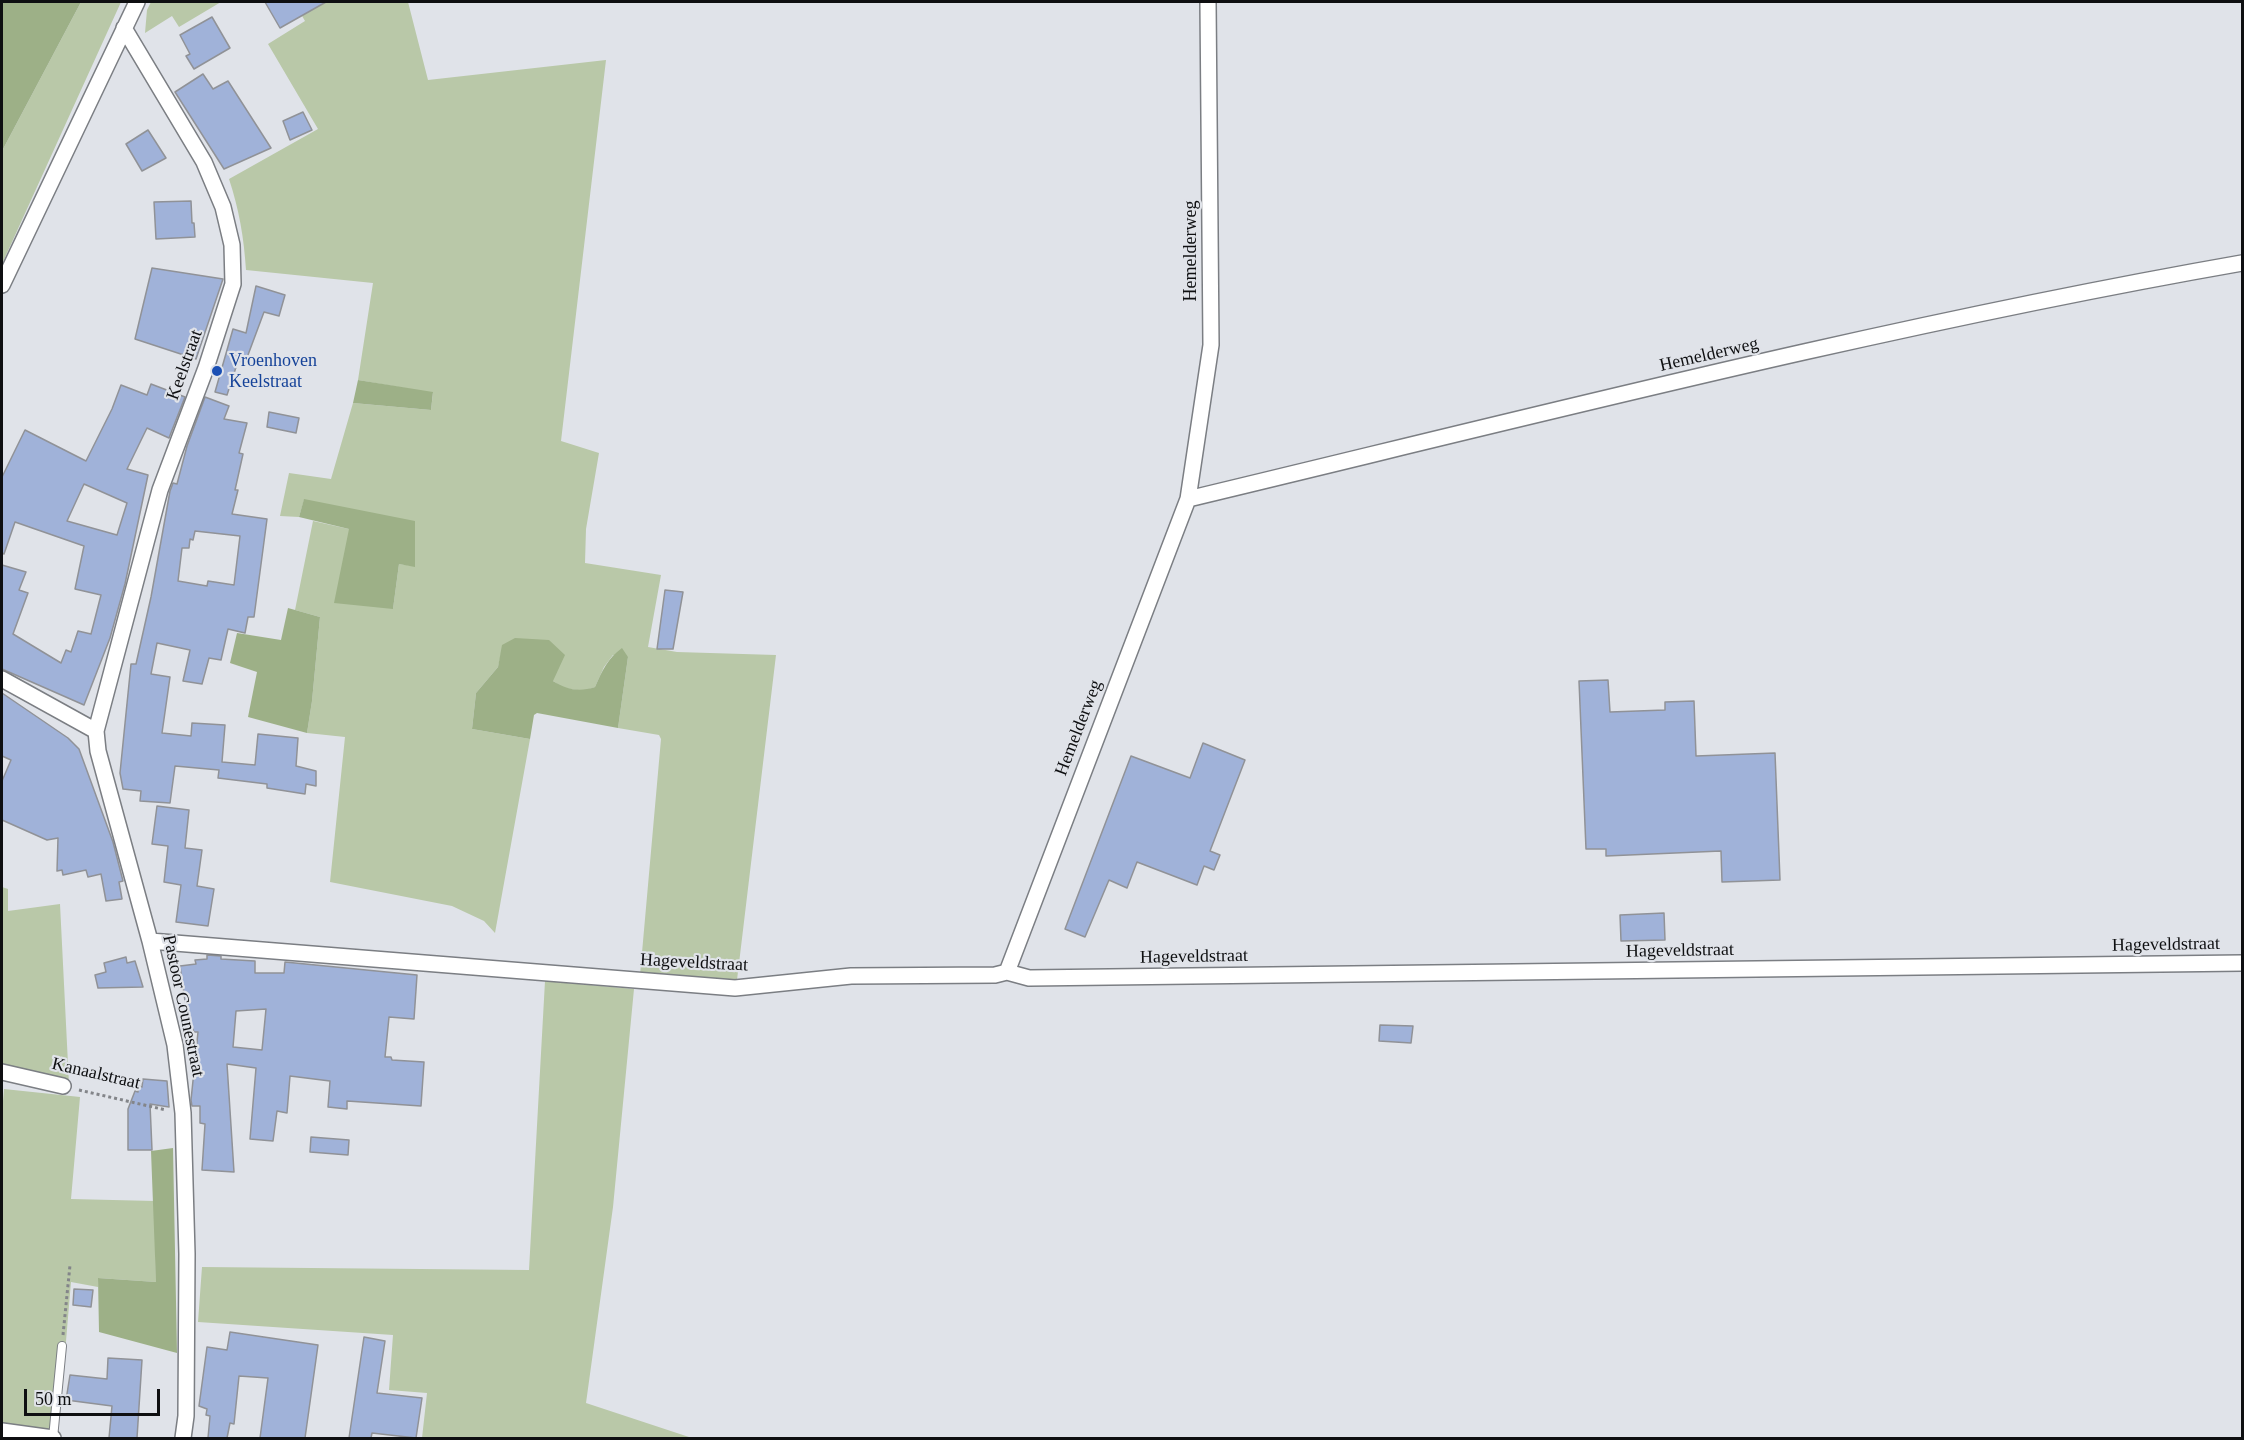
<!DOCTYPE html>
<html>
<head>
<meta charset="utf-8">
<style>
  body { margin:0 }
  #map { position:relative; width:2244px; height:1440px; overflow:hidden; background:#e0e3e9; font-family:Georgia,serif }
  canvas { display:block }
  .frame { position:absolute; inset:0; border:3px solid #0e0f11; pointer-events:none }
  .scale { position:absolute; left:24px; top:1389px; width:136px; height:27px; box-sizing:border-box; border:3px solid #0e0f11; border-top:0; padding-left:8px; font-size:18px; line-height:21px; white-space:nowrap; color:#0e0f11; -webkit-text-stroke:4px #e0e3e9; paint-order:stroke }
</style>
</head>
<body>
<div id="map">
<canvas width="2244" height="1440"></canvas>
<div class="frame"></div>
<div class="scale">50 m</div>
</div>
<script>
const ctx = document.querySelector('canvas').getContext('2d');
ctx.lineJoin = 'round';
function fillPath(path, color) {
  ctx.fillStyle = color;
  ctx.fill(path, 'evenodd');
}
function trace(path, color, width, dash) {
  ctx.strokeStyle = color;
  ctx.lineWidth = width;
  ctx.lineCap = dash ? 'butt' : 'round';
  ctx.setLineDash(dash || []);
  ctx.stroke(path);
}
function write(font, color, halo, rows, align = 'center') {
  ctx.font = font + ' Georgia,serif';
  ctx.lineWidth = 4.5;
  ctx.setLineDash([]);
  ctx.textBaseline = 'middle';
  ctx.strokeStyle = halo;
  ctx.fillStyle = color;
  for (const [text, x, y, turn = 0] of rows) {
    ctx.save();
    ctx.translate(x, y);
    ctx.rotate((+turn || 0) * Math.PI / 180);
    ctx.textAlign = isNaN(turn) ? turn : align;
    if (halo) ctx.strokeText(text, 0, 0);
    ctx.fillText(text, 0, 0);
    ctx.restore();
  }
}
fillPath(new Path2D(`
  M 81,2 L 121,2 L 2,264 L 2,151 Z
  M 151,2 L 221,2 L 179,27 L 172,16 L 145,33 L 147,10 Z
  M 294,2 L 408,2 L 428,80 L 606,60 L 561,441 L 599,453 L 586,529 L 585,563 L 661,575 L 648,647 L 677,652 L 776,655 L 737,980 L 640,975 L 661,739 L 659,735 L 618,728 L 628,657 L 613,655 L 604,667 L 595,687 L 584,691 L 563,688 L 503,645 L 498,667 L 476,693 L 472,729 L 530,739 L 495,933 L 484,921 L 452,906 L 330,882 L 345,737 L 307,733 L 312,701 L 320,617 L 295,610 L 313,521 L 349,529 L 393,609 L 399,564 L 414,566 L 415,522 L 304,500 L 299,517 L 280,516 L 289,473 L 331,479 L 353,403 L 431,410 L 433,393 L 358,380 L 373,283 L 246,270 C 244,238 239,209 229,179 L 318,129 L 268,44 L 305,21 Z
  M 2,887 L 8,889 L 8,911 L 60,904 L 69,1084 L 2,1068 Z
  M 545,981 L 634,989 L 613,1207 L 586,1403 L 692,1438 L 422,1438 L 427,1393 L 389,1390 L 393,1335 L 198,1322 L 202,1267 L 529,1270 Z
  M 4,1089 L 80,1097 L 71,1199 L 155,1201 L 156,1282 L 98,1278 L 98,1287 L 71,1282 L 61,1400 L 52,1400 L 50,1430 L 2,1423 L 2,1113 Z`), '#b9c8a8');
fillPath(new Path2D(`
  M 2,2 L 81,2 L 2,151 Z
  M 358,380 L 433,392 L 431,410 L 353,403 Z
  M 304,499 L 415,521 L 415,567 L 399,564 L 393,609 L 334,603 L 349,529 L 299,517 Z
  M 288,608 L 320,617 L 312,701 L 307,733 L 248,717 L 257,672 L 230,663 L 237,633 L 281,640 Z
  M 515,638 L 549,640 L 565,655 L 553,681 C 567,690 580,692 595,687 C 602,671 608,658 622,648 L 628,657 L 618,728 L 537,713 L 534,715 L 530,739 L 472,729 L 476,693 L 498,667 L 502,645 Z
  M 173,1148 L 177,1353 L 99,1332 L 98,1278 L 156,1282 L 151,1151 Z`), '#9db087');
const building = new Path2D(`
  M 265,2 L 326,2 L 280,28 Z
  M 212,17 L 230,48 L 194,69 L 186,56 L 190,54 L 180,35 Z
  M 203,74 L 213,89 L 228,81 L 271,148 L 224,169 L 175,92 Z
  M 303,112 L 312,130 L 290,140 L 283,121 Z
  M 148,130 L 166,158 L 142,171 L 126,144 Z
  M 191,201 L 192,223 L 194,223 L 195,237 L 156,239 L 154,202 Z
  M 152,268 L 223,279 L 196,359 L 135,339 Z
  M 256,286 L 285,295 L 279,316 L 264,312 L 245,363 L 238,361 L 227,395 L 215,392 L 233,329 L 246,333 Z
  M 151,384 L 185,397 L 169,438 L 147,428 L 127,469 L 148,475 L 125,584 L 110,638 L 84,705 L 2,669 L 2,565 L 26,572 L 19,590 L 28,593 L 13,634 L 61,663 L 66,650 L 71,652 L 78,631 L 91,634 L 101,595 L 75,589 L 84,546 L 15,522 L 4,554 L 2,553 L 2,477 L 25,430 L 86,461 L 112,409 L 121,385 L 147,395 ZM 84,484 L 127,503 L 117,535 L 67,521 Z
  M 205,397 L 229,406 L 224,419 L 247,423 L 239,453 L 243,454 L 235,490 L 238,490 L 232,514 L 267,519 L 254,617 L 248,617 L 245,633 L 228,629 L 221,660 L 209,658 L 202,684 L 183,681 L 190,650 L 157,643 L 151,674 L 170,677 L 162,733 L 191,736 L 192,723 L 225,725 L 222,762 L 255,765 L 258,734 L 298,738 L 296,766 L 316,771 L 316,786 L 306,784 L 305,794 L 267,788 L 267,784 L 218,778 L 219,770 L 175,766 L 170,803 L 140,801 L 141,791 L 123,789 L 120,773 L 131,664 L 136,664 L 151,597 L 170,491 L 173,483 L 177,484 L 187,446 ZM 195,531 L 240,536 L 234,585 L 208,581 L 207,586 L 178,581 L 182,548 L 189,548 L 190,539 L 193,540 Z
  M 269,412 L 299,418 L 296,433 L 267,427 Z
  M 665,590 L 683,592 L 673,649 L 657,649 Z
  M 1608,680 L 1610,712 L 1665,710 L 1665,702 L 1694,701 L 1696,756 L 1775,753 L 1780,880 L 1722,882 L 1721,851 L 1606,856 L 1606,849 L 1586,849 L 1579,681 Z
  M 2,693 L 68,738 L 79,749 L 113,842 L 123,881 L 119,882 L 122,899 L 106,901 L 101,874 L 88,877 L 86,870 L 63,875 L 62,870 L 57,871 L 58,838 L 47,840 L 2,820 L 2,781 L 11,760 L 2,756 Z
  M 1203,743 L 1245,760 L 1210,851 L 1220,855 L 1214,870 L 1204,866 L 1197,885 L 1137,862 L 1127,888 L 1109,880 L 1085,937 L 1065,929 L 1131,756 L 1190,778 Z
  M 157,806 L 189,810 L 185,848 L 202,850 L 197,886 L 214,889 L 208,926 L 176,922 L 181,885 L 164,882 L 168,846 L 152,844 Z
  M 1664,913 L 1665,940 L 1621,941 L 1620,915 Z
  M 207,955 L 221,956 L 221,959 L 255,961 L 255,973 L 284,973 L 285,962 L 417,975 L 414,1019 L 389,1017 L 385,1057 L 391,1057 L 392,1060 L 424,1062 L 421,1106 L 347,1101 L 347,1109 L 328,1107 L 330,1081 L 290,1076 L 287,1113 L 277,1111 L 273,1141 L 250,1139 L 256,1068 L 227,1064 L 234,1172 L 202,1170 L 205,1124 L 200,1123 L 200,1106 L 192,1106 L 191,1100 L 198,1032 L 194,1032 L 187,1015 L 180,966 L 196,964 L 195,960 L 207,959 ZM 266,1009 L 262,1050 L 233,1047 L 236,1011 Z
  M 126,957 L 127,963 L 135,961 L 143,987 L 98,988 L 95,975 L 106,972 L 104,963 Z
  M 1380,1025 L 1413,1026 L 1411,1043 L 1379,1041 Z
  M 143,1079 L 167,1081 L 169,1107 L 150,1104 L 152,1150 L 128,1150 L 128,1109 L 135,1091 L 138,1092 L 138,1086 L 142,1087 Z
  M 311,1137 L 349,1140 L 348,1155 L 310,1152 Z
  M 74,1289 L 93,1290 L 91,1307 L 73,1305 Z
  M 230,1332 L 318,1345 L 305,1438 L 260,1438 L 268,1378 L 239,1376 L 234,1424 L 230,1423 L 227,1438 L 208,1438 L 210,1416 L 206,1415 L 207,1409 L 199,1406 L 207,1347 L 227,1350 Z
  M 364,1337 L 385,1341 L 377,1393 L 422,1398 L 416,1438 L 372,1433 L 371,1438 L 349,1438 Z
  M 108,1358 L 142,1360 L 137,1438 L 109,1438 L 112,1406 L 66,1400 L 70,1375 L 107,1379 Z`);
fillPath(building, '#a0b2d9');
trace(building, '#909297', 1.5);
const service = new Path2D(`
  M 53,1438 L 62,1346`);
const minor = new Path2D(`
  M 2,285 L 137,2
  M 1188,499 C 1538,415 1888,325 2242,263
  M 2,679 L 96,731 L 98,751 L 150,941 L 175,1045 L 183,1113 L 187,1254 L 186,1416 L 183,1438
  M 96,731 L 160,490 L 206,368 L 233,284 L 232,245 L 223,207 L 204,162 L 124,28
  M 150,941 L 735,988 L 851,976 L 995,975 L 1007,972 L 1029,978 L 2242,963
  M 1007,972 L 1188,499 L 1211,345 L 1208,2
  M 2,1072 L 63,1086
  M 2,1431 L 53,1438`);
trace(service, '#7b7e83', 10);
trace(minor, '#7b7e83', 18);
trace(new Path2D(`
  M 79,1090 L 166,1110
  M 63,1335 L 70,1265`), '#838589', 3, [3, 3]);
trace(service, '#fff', 8);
trace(minor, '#fff', 15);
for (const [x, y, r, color] of [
  [217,371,6,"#1a4fb4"]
]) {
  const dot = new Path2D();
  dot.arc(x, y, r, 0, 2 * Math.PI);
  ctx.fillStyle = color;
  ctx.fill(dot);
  trace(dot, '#e0e3e9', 2);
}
write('18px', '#0e0f11', '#e0e3e9', [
  ["Hemelderweg",1191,251,-90],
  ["Hemelderweg",1709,355,-13],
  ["Keelstraat",185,365,-70],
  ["Hemelderweg",1079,728,-69],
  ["Hageveldstraat",2166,945,-1],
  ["Hageveldstraat",1680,951,-1],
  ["Hageveldstraat",1194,957,-1],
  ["Hageveldstraat",694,963,3],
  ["Pastoor Counestraat",183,1006,78],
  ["Kanaalstraat",96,1074,13]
]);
write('18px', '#164399', '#e0e3e9', [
  ["Vroenhoven",229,361],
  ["Keelstraat",229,382]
], 'left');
</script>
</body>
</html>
